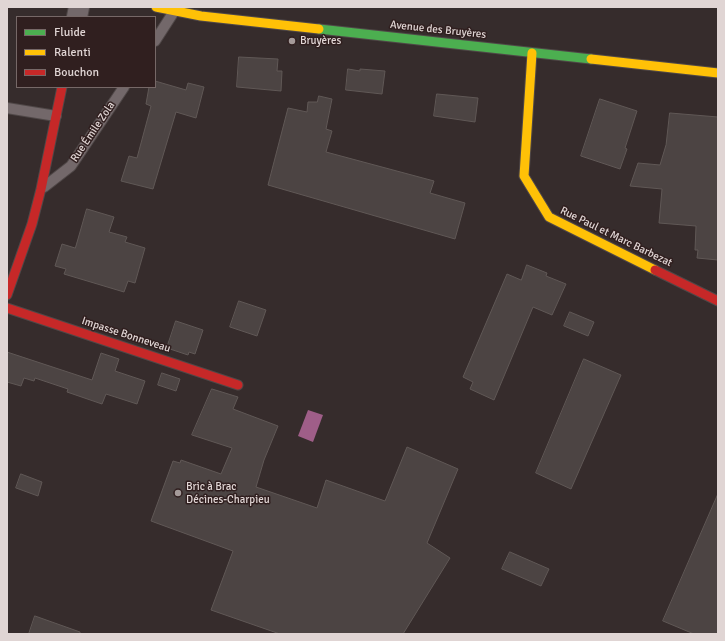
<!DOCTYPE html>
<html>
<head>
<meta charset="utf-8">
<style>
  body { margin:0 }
  #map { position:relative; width:725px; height:641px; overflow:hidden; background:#362c2c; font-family:Signika,sans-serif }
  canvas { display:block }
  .frame { position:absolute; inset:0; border:8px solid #e0d5d4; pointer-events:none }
  .legend { position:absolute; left:16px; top:16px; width:140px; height:72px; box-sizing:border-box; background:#301f1f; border:1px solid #766867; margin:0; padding:5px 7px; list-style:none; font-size:12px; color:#e0d5d4 }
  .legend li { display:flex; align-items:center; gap:8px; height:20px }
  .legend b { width:20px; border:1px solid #766867 }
</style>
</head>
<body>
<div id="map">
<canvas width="725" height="641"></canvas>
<div class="frame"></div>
<ul class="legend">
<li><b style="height:5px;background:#4caf50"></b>Fluide</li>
<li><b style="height:5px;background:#ffc107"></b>Ralenti</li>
<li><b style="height:5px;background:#c62828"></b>Bouchon</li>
</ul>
</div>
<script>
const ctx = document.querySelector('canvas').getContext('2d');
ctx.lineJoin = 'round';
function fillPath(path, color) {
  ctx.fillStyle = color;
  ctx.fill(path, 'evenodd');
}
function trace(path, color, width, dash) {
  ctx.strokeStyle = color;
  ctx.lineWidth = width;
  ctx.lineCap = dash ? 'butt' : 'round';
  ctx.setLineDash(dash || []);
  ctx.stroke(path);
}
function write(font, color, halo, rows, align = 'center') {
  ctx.font = font + ' Signika,sans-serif';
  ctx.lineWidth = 3;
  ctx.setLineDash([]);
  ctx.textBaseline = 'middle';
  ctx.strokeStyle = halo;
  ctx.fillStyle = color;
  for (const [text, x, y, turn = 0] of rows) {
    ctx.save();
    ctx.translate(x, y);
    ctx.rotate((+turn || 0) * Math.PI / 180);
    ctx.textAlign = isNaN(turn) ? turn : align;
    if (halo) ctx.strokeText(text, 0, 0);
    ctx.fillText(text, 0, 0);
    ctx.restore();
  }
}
fillPath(new Path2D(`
  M 308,410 L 323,415 L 313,442 L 298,436 Z`), '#9f5e88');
const building = new Path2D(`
  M 239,57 L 278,59 L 277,71 L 282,71 L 281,91 L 237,87 Z
  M 348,69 L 360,71 L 360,69 L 385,71 L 382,94 L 346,90 Z
  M 155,81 L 186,90 L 188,83 L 204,87 L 196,118 L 176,112 L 153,189 L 121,181 L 129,156 L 137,158 L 151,106 L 146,104 L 149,87 L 155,87 Z
  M 437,94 L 478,98 L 475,122 L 434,116 Z
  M 319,96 L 332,99 L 326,129 L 332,131 L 326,152 L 434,181 L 430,193 L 465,203 L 455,239 L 268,185 L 288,108 L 307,112 L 308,102 L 317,102 Z
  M 600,99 L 637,111 L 625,148 L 627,149 L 620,169 L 581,156 Z
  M 670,113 L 718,117 L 718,260 L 697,258 L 698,250 L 695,250 L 696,226 L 659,223 L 662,189 L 630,186 L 638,163 L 660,165 L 666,145 Z
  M 87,209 L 114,217 L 109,232 L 127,237 L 125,242 L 145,248 L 135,283 L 128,281 L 124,292 L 64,274 L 66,269 L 55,266 L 62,244 L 75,248 Z
  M 527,265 L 547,273 L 546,276 L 566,284 L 552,315 L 533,307 L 494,400 L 470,389 L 473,382 L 463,377 L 507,274 L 521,280 Z
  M 239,301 L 266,310 L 257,336 L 230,327 Z
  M 570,312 L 594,322 L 588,336 L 564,326 Z
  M 176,321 L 203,330 L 195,354 L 189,352 L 188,355 L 167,348 Z
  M 7,352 L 92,380 L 101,353 L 119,359 L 115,371 L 145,381 L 137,404 L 106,394 L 102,404 L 67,392 L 68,389 L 35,378 L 34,381 L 24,378 L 21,386 L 7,382 Z
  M 584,359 L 621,375 L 571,489 L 536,473 Z
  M 162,373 L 180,379 L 176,391 L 158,385 Z
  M 212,389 L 238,397 L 233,409 L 278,426 L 264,460 L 256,487 L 317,508 L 326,480 L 385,501 L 407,447 L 458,469 L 427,543 L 450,558 L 403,634 L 280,634 L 211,610 L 233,551 L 151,521 L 173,461 L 180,463 L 181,460 L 221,474 L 232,448 L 192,435 Z
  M 21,474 L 42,482 L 38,496 L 16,488 Z
  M 718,494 L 718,634 L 694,634 L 663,621 Z
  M 510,552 L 549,569 L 541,586 L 502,569 Z
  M 35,616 L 80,632 L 80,634 L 29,634 Z`);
fillPath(building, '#4c4443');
trace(building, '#605856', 1);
const lane = new Path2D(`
  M 155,41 L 175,10
  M 7,108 L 56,116
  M 44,187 L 71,166 L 124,87`);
const street = new Path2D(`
  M 77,17 L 79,7`);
const fast = new Path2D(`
  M 319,29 L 591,59`);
const slow = new Path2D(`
  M 156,7 L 201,16 L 319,29
  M 532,53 L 524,176 L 549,217 L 655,270
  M 591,59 L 718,73`);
const jam = new Path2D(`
  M 655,270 L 718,301
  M 7,295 L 32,224 L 41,189 L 62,87
  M 7,308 L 238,385`);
trace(lane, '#504848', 12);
trace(street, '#504848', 22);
trace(fast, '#504848', 11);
trace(slow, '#504848', 11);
trace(jam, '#504848', 11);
trace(lane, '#73686a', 10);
trace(street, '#73686a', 20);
trace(fast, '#4caf50', 9);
trace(slow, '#ffc107', 9);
trace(jam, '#c62828', 9);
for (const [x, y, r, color] of [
  [292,41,4,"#a49a99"],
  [178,493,4,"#a49a99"]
]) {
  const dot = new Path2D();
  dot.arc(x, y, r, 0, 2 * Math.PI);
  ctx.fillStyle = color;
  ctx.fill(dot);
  trace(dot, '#301f1f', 1.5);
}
write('11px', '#e0d5d4', '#301f1f', [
  ["Avenue des Bruyères",438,30,6],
  ["Rue Émile Zola",93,132,-56],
  ["Rue Paul et Marc Barbezat",616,237,26],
  ["Impasse Bonneveau",126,335,18]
]);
write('11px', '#e0d5d4', '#301f1f', [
  ["Bruyères",300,41],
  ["Bric à Brac",186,487],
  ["Décines-Charpieu",186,500]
], 'left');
</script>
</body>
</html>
